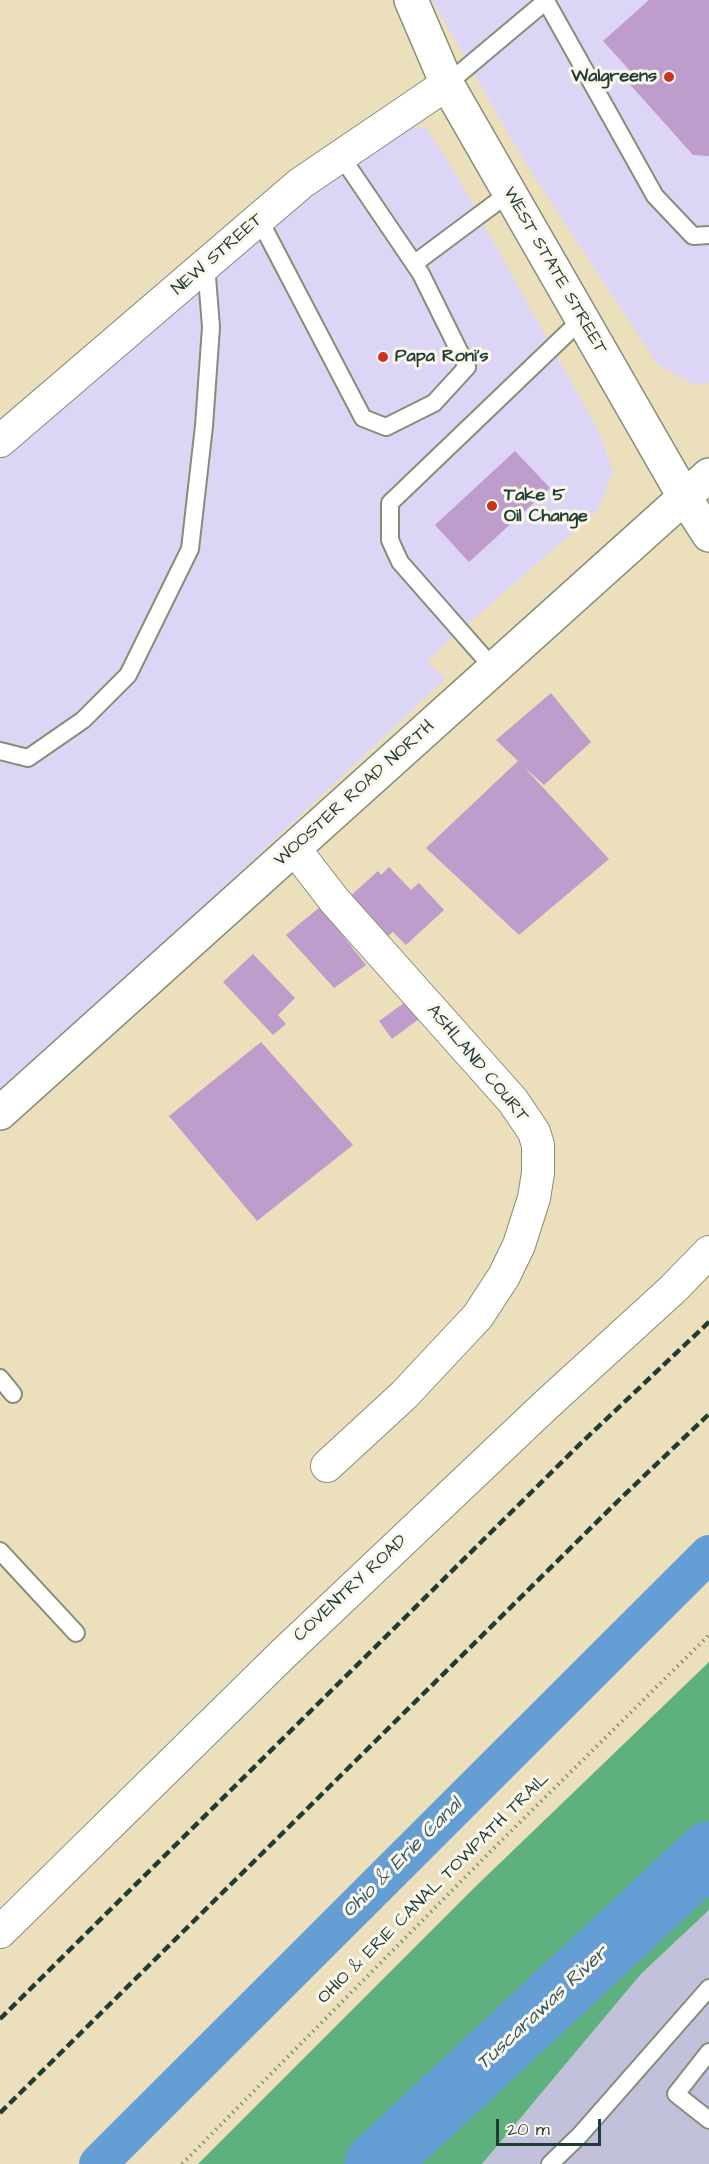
<!DOCTYPE html>
<html>
<head>
<meta charset="utf-8">
<style>
  body { margin:0 }
  #map { position:relative; width:709px; height:2164px; overflow:hidden; background:#ecdfbc; font-family:"Architects Daughter",sans-serif }
  canvas { display:block }
  .scale { position:absolute; left:496px; top:2119px; width:105px; height:27px; box-sizing:border-box; border:3px solid #1f3d34; border-top:0; padding-left:8px; font-size:18px; line-height:21px; white-space:nowrap; color:#1f3d34; -webkit-text-stroke:4px #fbf7ec; paint-order:stroke }
</style>
</head>
<body>
<div id="map">
<canvas width="709" height="2164"></canvas>
<div class="scale">20 m</div>
</div>
<script>
const ctx = document.querySelector('canvas').getContext('2d');
ctx.lineJoin = 'round';
function fillPath(path, color) {
  ctx.fillStyle = color;
  ctx.fill(path, 'evenodd');
}
function trace(path, color, width, dash) {
  ctx.strokeStyle = color;
  ctx.lineWidth = width;
  ctx.lineCap = dash ? 'butt' : 'round';
  ctx.setLineDash(dash || []);
  ctx.stroke(path);
}
function write(font, color, halo, rows, align = 'center') {
  ctx.font = font + ' "Architects Daughter",sans-serif';
  ctx.lineWidth = 6;
  ctx.setLineDash([]);
  ctx.textBaseline = 'middle';
  ctx.strokeStyle = halo;
  ctx.fillStyle = color;
  for (const [text, x, y, turn = 0] of rows) {
    ctx.save();
    ctx.translate(x, y);
    ctx.rotate((+turn || 0) * Math.PI / 180);
    ctx.textAlign = isNaN(turn) ? turn : align;
    if (halo) ctx.strokeText(text, 0, 0);
    ctx.fillText(text, 0, 0);
    ctx.restore();
  }
}
fillPath(new Path2D(`
  M 432,0 L 709,0 L 709,383 L 695,385 L 658,365 L 526,164 Z
  M 399,124 L 426,128 L 450,164 L 600,434 L 613,471 L 598,510 L 426,661 L 446,678 L 0,1098 L 0,459 L 254,240 Z`), '#ddd5f6');
fillPath(new Path2D(`
  M 709,1910 L 709,2164 L 482,2164 L 641,1974 Z`), '#c2c1dc');
fillPath(new Path2D(`
  M 709,1662 L 709,1910 L 641,1974 L 482,2164 L 198,2164 L 474,1888 Z`), '#5eb17e');
trace(new Path2D(`
  M 98,2164 L 709,1554`), '#659ed4', 38);
trace(new Path2D(`
  M 376,2164 L 709,1853`), '#659ed4', 63);
fillPath(new Path2D(`
  M 649,0 L 709,0 L 709,156 L 693,155 L 626,80 L 633,74 L 603,41 Z
  M 515,451 L 550,488 L 469,562 L 435,525 Z
  M 551,693 L 591,742 L 544,785 L 523,766 L 609,859 L 519,935 L 426,848 L 518,761 L 496,740 Z
  M 389,867 L 411,890 L 419,883 L 444,910 L 406,945 L 393,932 L 384,939 L 347,899 L 378,871 L 381,875 Z
  M 320,907 L 366,965 L 334,988 L 286,935 Z
  M 253,954 L 295,998 L 278,1015 L 286,1024 L 273,1035 L 223,982 Z
  M 404,1003 L 419,1019 L 392,1039 L 379,1021 Z
  M 261,1042 L 353,1145 L 257,1221 L 169,1116 Z`), '#be9ccc');
const lane = new Path2D(`
  M 546,1 L 655,196 L 693,236 L 709,235
  M 447,84 L 547,0
  M 259,219 L 363,418 L 386,427 L 434,403 L 467,367 L 421,274 L 341,156
  M 415,263 L 509,193
  M 494,669 L 400,562 L 390,540 L 390,503 L 582,319
  M 0,751 L 28,758 L 83,720 L 128,675 L 190,549 L 204,426 L 211,327 L 206,265
  M 0,1378 L 13,1394
  M 0,1551 L 76,1633
  M 709,2052 L 676,2094 L 709,2120
  M 550,2164 L 580,2135 L 709,1988`);
const street = new Path2D(`
  M 0,441 L 301,183 L 447,84
  M 294,848 L 334,900 L 513,1101 L 534,1132 L 538,1145 L 538,1173 L 534,1198 L 519,1245 L 504,1276 L 478,1316 L 404,1395 L 327,1466
  M 0,1932 L 283,1654 L 546,1405 L 673,1289 L 709,1252`);
const secondary = new Path2D(`
  M 411,0 L 447,84 L 685,498 L 709,535
  M 0,1113 L 709,475`);
trace(lane, '#868e78', 20);
trace(street, '#868e78', 34);
trace(secondary, '#868e78', 36);
trace(new Path2D(`
  M 182,2164 L 494,1848 L 709,1635`), '#868e78', 4, [1.5, 4.5]);
trace(lane, '#fff', 16);
trace(street, '#fff', 32);
trace(secondary, '#fff', 33);
trace(new Path2D(`
  M 0,2019 L 580,1444 L 709,1322
  M 0,2113 L 620,1499 L 709,1414`), '#1f3d34', 4.5, [9, 4.5]);
for (const [x, y, r, color] of [
  [669,77,6,"#c8321e"],
  [383,357,6,"#c8321e"],
  [492,506,6,"#c8321e"]
]) {
  const dot = new Path2D();
  dot.arc(x, y, r, 0, 2 * Math.PI);
  ctx.fillStyle = color;
  ctx.fill(dot);
  trace(dot, '#fbf7ec', 2);
}
write('bold 18px', '#1f3d34', '#fbf7ec', [
  ["Walgreens",657,77,"right"],
  ["Papa Roni's",395,357],
  ["Take 5",504,496],
  ["Oil Change",504,517]
], 'left');
write('18px', '#1f3d34', '#fbf7ec', [
  ["NEW STREET",218,255,-41],
  ["WEST STATE STREET",554,271,60],
  ["WOOSTER ROAD NORTH",355,794,-42],
  ["ASHLAND COURT",477,1064,50],
  ["COVENTRY ROAD",351,1589,-43],
  ["OHIO & ERIE CANAL TOWPATH TRAIL",434,1889,-45]
]);
write('italic 20px', '#345a64', '#fbf7ec', [
  ["Ohio & Erie Canal",403,1859,-45],
  ["Tuscarawas River",543,2009,-43]
]);
</script>
</body>
</html>
